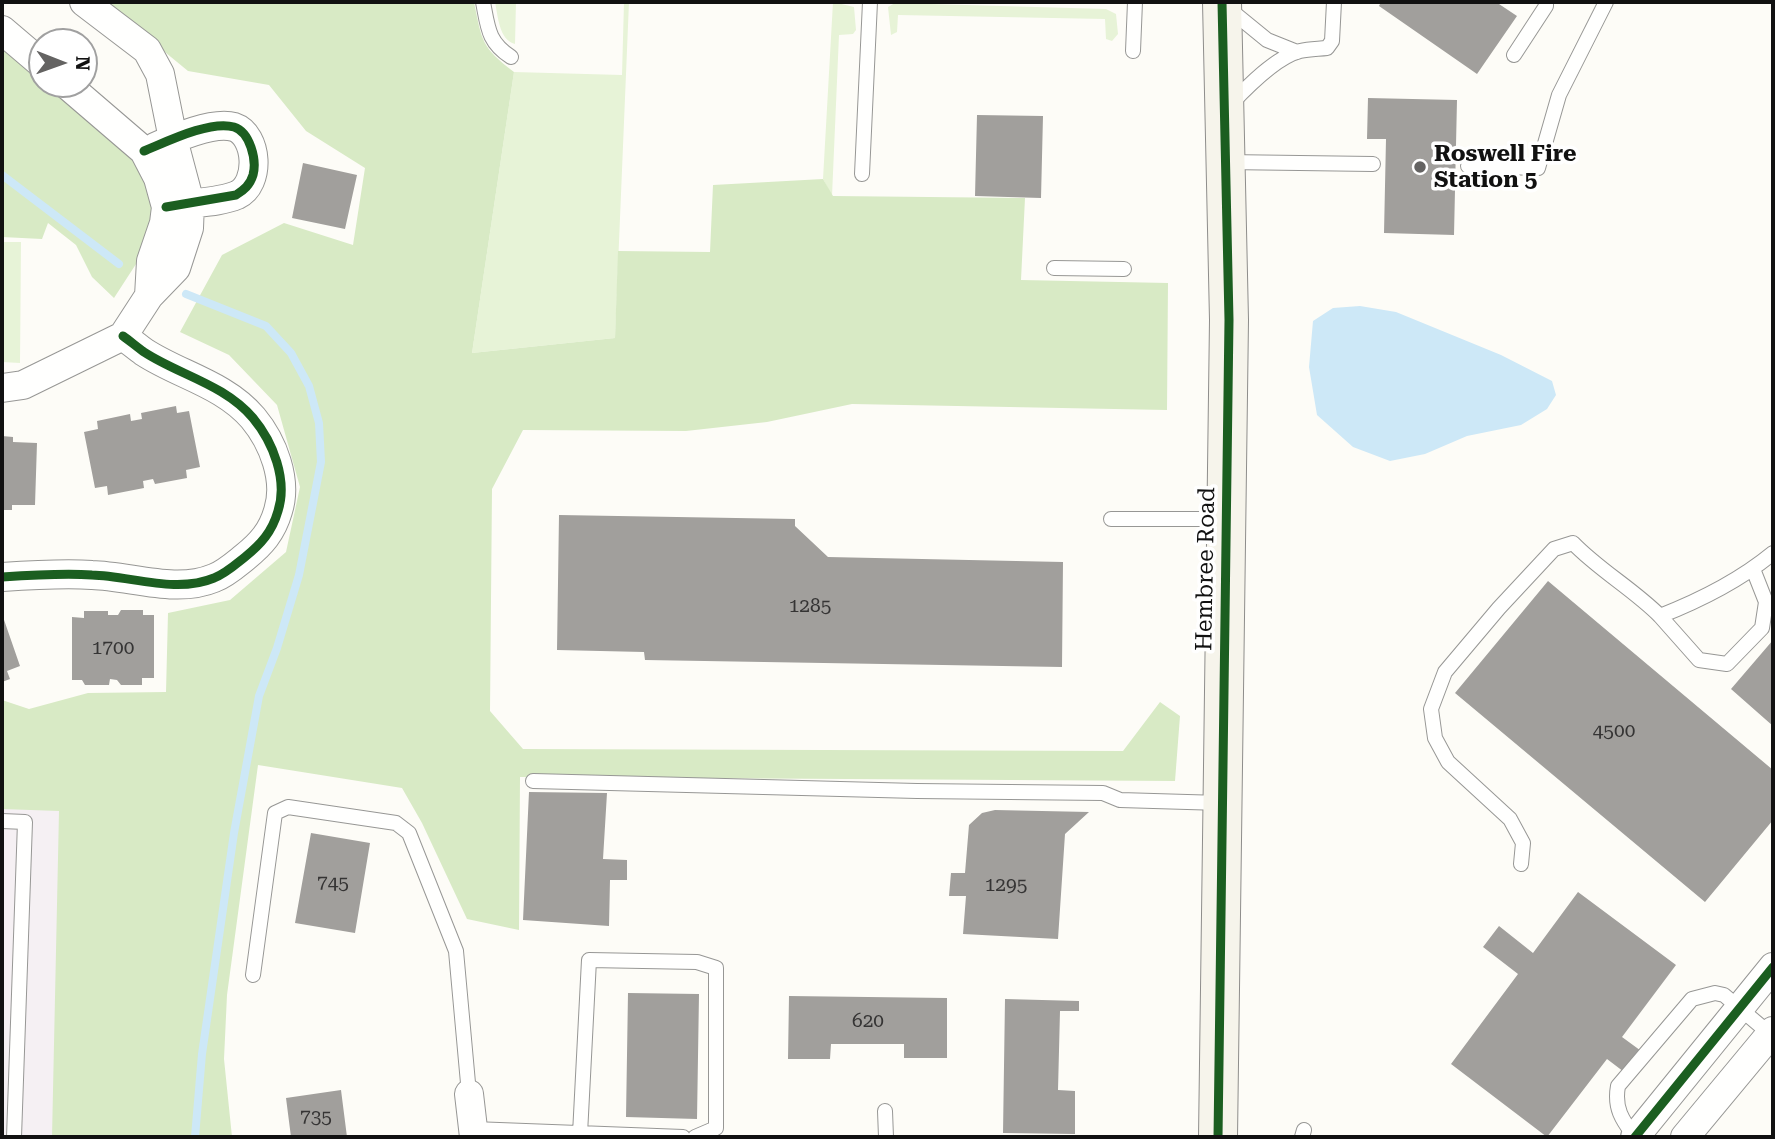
<!DOCTYPE html>
<html>
<head>
<meta charset="utf-8">
<style>
  body { margin:0 }
  #map { position:relative; width:1775px; height:1139px; overflow:hidden; background:#fdfcf7; font-family:"Roboto Serif",serif }
  canvas { display:block }
  .frame { position:absolute; inset:0; border:4px solid #111; pointer-events:none }
  .north { position:absolute; left:28px; top:28px; width:70px; height:70px; box-sizing:border-box; background:#fff; border:2px solid #a0a0a0; border-radius:50%; rotate:91deg; font-size:19px; font-weight:700; line-height:28px; text-align:center; color:#111 }
  .north::after { content:''; display:block; margin:auto; width:24px; height:32px; background:#646362; clip-path:polygon(50% 0,100% 100%,50% 72%,0 100%) }
</style>
</head>
<body>
<div id="map">
<canvas width="1775" height="1139"></canvas>
<div class="frame"></div>
<div class="north">N</div>
</div>
<script>
const ctx = document.querySelector('canvas').getContext('2d');
ctx.lineJoin = 'round';
function fillPath(path, color) {
  ctx.fillStyle = color;
  ctx.fill(path, 'evenodd');
}
function trace(path, color, width, dash) {
  ctx.strokeStyle = color;
  ctx.lineWidth = width;
  ctx.lineCap = dash ? 'butt' : 'round';
  ctx.setLineDash(dash || []);
  ctx.stroke(path);
}
function write(font, color, halo, rows, align = 'center') {
  ctx.font = font + ' "Roboto Serif",serif';
  ctx.lineWidth = 7;
  ctx.setLineDash([]);
  ctx.textBaseline = 'middle';
  ctx.strokeStyle = halo;
  ctx.fillStyle = color;
  for (const [text, x, y, turn = 0] of rows) {
    ctx.save();
    ctx.translate(x, y);
    ctx.rotate((+turn || 0) * Math.PI / 180);
    ctx.textAlign = isNaN(turn) ? turn : align;
    if (halo) ctx.strokeText(text, 0, 0);
    ctx.fillText(text, 0, 0);
    ctx.restore();
  }
}
fillPath(new Path2D(`
  M 2,759 L 215,760 L 186,1137 L 2,1137 Z`), '#f5f0f3');
fillPath(new Path2D(`
  M 495,2 L 516,2 L 515,44 C 499,40 498,16 495,2 Z
  M 624,2 L 629,2 L 615,338 L 472,353 L 514,72 L 622,75 Z
  M 833,2 L 854,7 L 856,30 L 853,34 L 839,35 L 832,196 L 823,179 Z
  M 895,3 L 1106,9 L 1116,14 L 1118,34 L 1112,41 L 1106,39 L 1105,19 L 898,15 L 897,32 L 891,35 L 888,7 Z
  M 2,242 L 21,242 L 20,363 L 2,362 Z`), '#e7f3d7');
fillPath(new Path2D(`
  M 104,2 L 474,2 C 482,41 481,47 514,72 L 472,353 L 615,338 L 618,251 L 710,252 L 713,185 L 823,179 L 833,196 L 1025,198 L 1021,280 L 1168,283 L 1167,410 L 852,404 L 767,422 L 686,431 L 523,430 L 492,489 L 490,711 L 523,749 L 1123,751 L 1160,702 L 1180,716 L 1175,781 L 520,777 L 519,930 L 467,919 L 422,823 L 402,788 L 258,765 L 227,995 L 224,1059 L 232,1137 L 52,1137 L 59,811 L 2,809 L 2,700 L 29,709 L 88,693 L 166,692 L 168,613 L 230,600 L 286,552 L 300,487 L 277,405 L 229,355 L 180,332 L 222,255 L 284,223 L 353,245 L 365,168 L 306,131 L 269,85 L 188,71 Z
  M 2,39 L 42,73 L 42,84 L 55,84 L 125,145 L 154,186 L 149,244 L 114,298 L 92,277 L 76,245 L 48,223 L 42,239 L 2,237 Z`), '#d8eac5');
fillPath(new Path2D(`
  M 1360,306 L 1396,312 L 1501,355 L 1552,381 L 1556,395 L 1547,409 L 1521,425 L 1467,436 L 1425,454 L 1390,461 L 1353,447 L 1317,415 L 1309,367 L 1313,321 L 1333,308 Z`), '#cde8f7');
trace(new Path2D(`
  M 2,175 L 119,264
  M 186,294 L 266,326 L 291,353 L 309,386 L 319,423 L 321,462 L 299,575 L 277,648 L 259,696 L 234,833 L 202,1054 L 195,1137`), '#cde8f7', 8);
fillPath(new Path2D(`
  M 1381,2 L 1496,2 L 1517,16 L 1477,74 L 1379,6 Z
  M 1368,98 L 1457,100 L 1454,235 L 1384,233 L 1386,139 L 1367,139 Z
  M 977,115 L 1043,116 L 1041,198 L 975,196 Z
  M 303,163 L 357,175 L 345,229 L 292,218 Z
  M 176,406 L 177,413 L 189,411 L 200,467 L 186,470 L 187,478 L 155,484 L 153,479 L 143,481 L 144,488 L 108,495 L 107,486 L 95,488 L 84,432 L 98,429 L 97,421 L 130,414 L 131,421 L 142,419 L 141,413 Z
  M 2,436 L 13,437 L 13,442 L 37,443 L 35,505 L 12,505 L 12,510 L 2,510 Z
  M 559,515 L 795,519 L 795,526 L 828,557 L 1063,562 L 1062,667 L 645,660 L 644,652 L 557,650 Z
  M 1548,581 L 1773,770 L 1773,820 L 1705,902 L 1455,693 Z
  M 121,610 L 143,610 L 143,615 L 154,615 L 154,678 L 142,678 L 142,685 L 121,685 L 117,680 L 110,679 L 109,685 L 85,685 L 82,680 L 72,680 L 72,617 L 84,618 L 84,611 L 108,611 L 108,615 L 118,615 Z
  M 2,614 L 20,666 L 7,671 L 10,679 L 2,682 Z
  M 1773,640 L 1773,726 L 1731,689 Z
  M 529,792 L 607,793 L 603,859 L 627,860 L 627,880 L 610,880 L 609,926 L 523,920 Z
  M 995,810 L 1089,812 L 1065,834 L 1058,939 L 963,934 L 966,896 L 949,896 L 951,873 L 965,873 L 969,825 L 982,813 Z
  M 311,833 L 370,843 L 355,933 L 295,923 Z
  M 1578,892 L 1676,965 L 1622,1037 L 1648,1056 L 1632,1078 L 1607,1059 L 1547,1137 L 1451,1064 L 1518,974 L 1483,947 L 1499,926 L 1533,953 Z
  M 628,993 L 699,994 L 697,1119 L 626,1117 Z
  M 789,996 L 947,998 L 947,1058 L 904,1058 L 904,1044 L 831,1044 L 830,1059 L 788,1059 Z
  M 1005,999 L 1079,1001 L 1079,1011 L 1060,1011 L 1058,1090 L 1075,1091 L 1075,1134 L 1003,1133 Z
  M 341,1090 L 347,1137 L 291,1137 L 286,1098 Z`), '#a19f9c');
const lane = new Path2D(`
  M 483,2 C 488,28 488,42 511,57
  M 1229,9 L 1267,40 L 1297,52
  M 1133,51 L 1135,2
  M 1514,55 L 1546,6 L 1546,2
  M 1231,104 C 1247,87 1276,57 1300,51 C 1309,49 1318,49 1327,48 L 1332,41 L 1334,2
  M 1226,162 L 1373,164
  M 1468,166 L 1538,168 L 1559,95 L 1606,2
  M 862,174 L 870,2
  M 1054,268 L 1124,269
  M 1111,519 L 1224,519
  M 1753,569 L 1766,602 L 1762,628 L 1727,664 L 1699,660 L 1660,616 C 1701,600 1739,581 1773,553
  M 533,781 L 917,791 L 1103,793 L 1120,800 L 1221,803
  M 2,821 L 25,822 L 14,1137
  M 1521,864 L 1523,843 L 1510,819 L 1448,762 L 1435,738 L 1431,709 L 1445,672 L 1499,608 L 1554,549 L 1573,543 C 1599,570 1633,589 1660,616
  M 253,975 L 275,813 L 288,807 L 396,823 L 409,833 L 456,951 L 469,1094
  M 885,1111 L 886,1137
  M 473,1129 L 683,1137
  M 580,1134 L 589,960 L 697,962 L 716,968 L 716,1128 L 695,1137
  M 1302,1137 L 1304,1130
  M 1635,1137 C 1622,1120 1614,1108 1618,1086 L 1692,999 L 1715,993 L 1724,995 L 1770,1034`);
const street = new Path2D(`
  M 2,30 L 42,64
  M 66,84 L 144,151 L 158,178 L 166,207 L 164,223 L 151,261 L 149,296
  M 155,147 C 175,138 213,121 234,127 C 258,135 261,184 237,195 C 218,203 193,202 173,206
  M 2,388 L 23,385 L 123,336 L 149,296 L 176,268 L 189,228 L 190,203 L 173,139 L 160,74 L 147,50 L 84,2
  M 2,577 C 32,575 62,573 92,575 C 131,576 176,594 214,578 C 225,574 235,565 245,557 C 261,544 272,532 278,511 C 288,480 273,442 253,418 C 224,384 179,375 144,352 C 137,347 130,341 123,336
  M 469,1094 L 474,1137
  M 1635,1137 L 1773,967
  M 1685,1137 L 1773,1031`);
const secondary = new Path2D(`
  M 1218,1137 L 1229,320 L 1222,2`);
trace(lane, '#979795', 16);
trace(street, '#979795', 30);
trace(secondary, '#8e8d8b', 40);
trace(lane, '#fffffe', 14);
trace(street, '#fffffe', 28);
trace(secondary, '#f6f4eb', 38);
trace(new Path2D(`
  M 144,151 C 166,142 210,120 234,127 C 250,132 257,160 253,175 C 250,185 244,190 236,195 L 166,207
  M 2,577 C 32,575 62,573 92,575 C 131,576 176,594 214,578 C 225,574 235,565 245,557 C 261,544 272,532 278,511 C 288,480 273,442 253,418 C 224,384 179,375 144,352 C 137,347 130,341 123,336
  M 1218,1137 L 1229,320 L 1222,2
  M 1635,1137 L 1773,967`), '#1b5e20', 9);
for (const [x, y, r, color] of [
  [1420,167,7,"#646362"]
]) {
  const dot = new Path2D();
  dot.arc(x, y, r, 0, 2 * Math.PI);
  ctx.fillStyle = color;
  ctx.fill(dot);
  trace(dot, '#fff', 2.5);
}
write('19px', '#353434', null, [
  ["1285",810,606],
  ["1700",113,648],
  ["4500",1614,731],
  ["745",333,883],
  ["1295",1006,885],
  ["620",868,1021],
  ["735",316,1117]
]);
write('bold 23px', '#111', '#fff', [
  ["Roswell Fire",1434,154],
  ["Station 5",1434,180]
], 'left');
write('23px', '#111', '#fff', [
  ["Hembree Road",1206,569,-89]
]);
</script>
</body>
</html>
